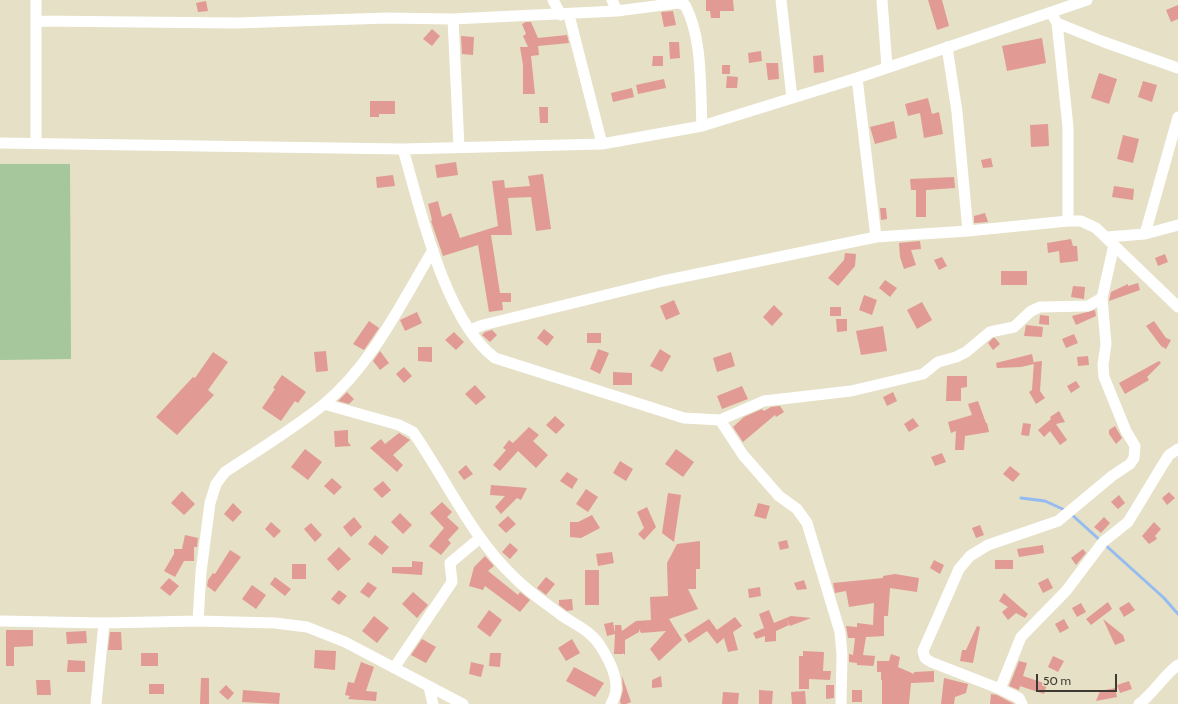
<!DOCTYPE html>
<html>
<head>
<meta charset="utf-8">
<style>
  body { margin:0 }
  #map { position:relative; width:1178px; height:704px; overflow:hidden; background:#e5e0c6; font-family:Cabin,sans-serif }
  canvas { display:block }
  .scale { position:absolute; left:1036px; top:674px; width:81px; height:18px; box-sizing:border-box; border:2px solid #3d3b31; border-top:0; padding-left:5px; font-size:12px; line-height:14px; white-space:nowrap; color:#3d3b31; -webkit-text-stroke:3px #e5e0c6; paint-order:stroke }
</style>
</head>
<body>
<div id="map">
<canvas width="1178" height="704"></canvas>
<div class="scale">50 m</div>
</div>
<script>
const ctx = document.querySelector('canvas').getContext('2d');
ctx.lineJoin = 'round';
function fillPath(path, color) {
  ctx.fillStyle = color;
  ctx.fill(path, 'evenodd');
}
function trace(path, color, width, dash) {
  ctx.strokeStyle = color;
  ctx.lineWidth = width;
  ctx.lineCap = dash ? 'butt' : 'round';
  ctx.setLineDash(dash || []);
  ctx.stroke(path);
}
fillPath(new Path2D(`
  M 0,164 L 70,164 L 71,359 L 0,360 Z`), '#a5c79b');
trace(new Path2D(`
  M 1021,498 L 1045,501 L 1067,511
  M 1071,514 L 1164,598 L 1178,614`), '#96bbf1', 3);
fillPath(new Path2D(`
  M 706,0 L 733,0 L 734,11 L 720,11 L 720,18 L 711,18 L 710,11 L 706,11 Z
  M 928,0 L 942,0 L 949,26 L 937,30 Z
  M 206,1 L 208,11 L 198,12 L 196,3 Z
  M 1178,5 L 1178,19 L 1171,22 L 1166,10 Z
  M 673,11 L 676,25 L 664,27 L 661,12 Z
  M 526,22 L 531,22 L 538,38 L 567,35 L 569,43 L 538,46 L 539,55 L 531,56 L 535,94 L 523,94 L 523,65 L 520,47 L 528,47 L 523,36 L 526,34 L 522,24 Z
  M 432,29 L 440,36 L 432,46 L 423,39 Z
  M 461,36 L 474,37 L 473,55 L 462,54 Z
  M 1042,38 L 1046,63 L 1007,71 L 1002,46 Z
  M 669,42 L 679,42 L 680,58 L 670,59 Z
  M 761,51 L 762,61 L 749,63 L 748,53 Z
  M 823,55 L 824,72 L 814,73 L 813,56 Z
  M 653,56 L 663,56 L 663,66 L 652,66 Z
  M 766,63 L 778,63 L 779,79 L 768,80 Z
  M 722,65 L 730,65 L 730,74 L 722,74 Z
  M 1099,73 L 1117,79 L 1109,104 L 1091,98 Z
  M 727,76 L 738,77 L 737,88 L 726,88 Z
  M 664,79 L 666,88 L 638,94 L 636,85 Z
  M 1143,81 L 1157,85 L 1152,102 L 1138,97 Z
  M 632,88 L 634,97 L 613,102 L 611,93 Z
  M 928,98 L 932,114 L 939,112 L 943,134 L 924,138 L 920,113 L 908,116 L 905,104 Z
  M 370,101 L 395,101 L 395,114 L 379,114 L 379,117 L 370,117 Z
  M 539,107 L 548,107 L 548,123 L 540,123 Z
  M 894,121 L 897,138 L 875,144 L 870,127 Z
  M 1048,124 L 1049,146 L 1031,147 L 1030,125 Z
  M 1123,135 L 1139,139 L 1133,163 L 1117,159 Z
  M 991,158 L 993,167 L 983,168 L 981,160 Z
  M 456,162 L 458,175 L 437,178 L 435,165 Z
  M 543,174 L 551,229 L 536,231 L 531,197 L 508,198 L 512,235 L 491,235 L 500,293 L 511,293 L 511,302 L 502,302 L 503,310 L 489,312 L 478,245 L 443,256 L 431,221 L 432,220 L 428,204 L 438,201 L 442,217 L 451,213 L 460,238 L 498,226 L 492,181 L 504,180 L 505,188 L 530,186 L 528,176 Z
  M 393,175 L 395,186 L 377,188 L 376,177 Z
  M 954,177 L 955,188 L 926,190 L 926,217 L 916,217 L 916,190 L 911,190 L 910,179 Z
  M 1114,186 L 1134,189 L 1133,200 L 1112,197 Z
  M 880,208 L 886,208 L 887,219 L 881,220 Z
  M 985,213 L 988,222 L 974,223 L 974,216 Z
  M 1071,239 L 1073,246 L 1077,246 L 1078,261 L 1060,263 L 1059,251 L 1048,253 L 1047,243 Z
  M 920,241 L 921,249 L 911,250 L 916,265 L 904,269 L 900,257 L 899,243 Z
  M 845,253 L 856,254 L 855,266 L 838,286 L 828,278 L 844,260 Z
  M 1165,254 L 1168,262 L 1158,266 L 1155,258 Z
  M 942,257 L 947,266 L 939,270 L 934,260 Z
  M 1001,271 L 1027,271 L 1027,285 L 1001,285 Z
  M 885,280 L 897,288 L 890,297 L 879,288 Z
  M 1138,283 L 1140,290 L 1109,301 L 1111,292 L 1128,284 L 1128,286 Z
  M 1073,286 L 1085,287 L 1084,299 L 1071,297 Z
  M 864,295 L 877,300 L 872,315 L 859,310 Z
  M 674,300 L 680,314 L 666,320 L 660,306 Z
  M 922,302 L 932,320 L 917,329 L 907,310 Z
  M 774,305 L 783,314 L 772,326 L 763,317 Z
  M 830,307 L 841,307 L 841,316 L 830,316 Z
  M 1095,310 L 1096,316 L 1076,325 L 1072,316 Z
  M 417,312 L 422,323 L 405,331 L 400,320 Z
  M 1040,315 L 1049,316 L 1049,325 L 1039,324 Z
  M 836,319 L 847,319 L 847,331 L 837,332 Z
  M 369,321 L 379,328 L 364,350 L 353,344 Z
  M 1154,321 L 1166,338 L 1171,340 L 1166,349 L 1161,346 L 1146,326 Z
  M 1026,325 L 1043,327 L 1042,337 L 1024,336 Z
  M 883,326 L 887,351 L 861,355 L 856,331 Z
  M 544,329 L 554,337 L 547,346 L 537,338 Z
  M 492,330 L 497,335 L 490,342 L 482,335 L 485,332 Z
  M 454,332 L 464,342 L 456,350 L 445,340 Z
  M 587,333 L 601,333 L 601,343 L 587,343 Z
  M 1074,334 L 1078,343 L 1066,348 L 1062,339 Z
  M 993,338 L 995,338 L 1000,344 L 993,350 L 988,343 Z
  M 418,347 L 432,347 L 432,362 L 418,361 Z
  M 598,349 L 609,353 L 600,374 L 590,369 Z
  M 660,349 L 671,356 L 662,372 L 650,366 Z
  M 326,351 L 328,371 L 316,372 L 314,352 Z
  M 380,351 L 389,363 L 380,370 L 373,361 Z
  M 213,352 L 228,362 L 208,390 L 214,395 L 177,435 L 156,417 L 193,377 L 195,378 Z
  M 731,352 L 735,366 L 717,372 L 713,358 Z
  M 1032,354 L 1034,364 L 1021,367 L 997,368 L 996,363 Z
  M 1088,356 L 1089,365 L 1078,366 L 1077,357 Z
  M 1042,361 L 1040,391 L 1045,398 L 1036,404 L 1029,392 L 1032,390 L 1034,362 Z
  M 1159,361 L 1161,363 L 1147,377 L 1149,380 L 1125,394 L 1119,383 Z
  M 404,367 L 412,376 L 404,383 L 396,374 Z
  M 613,372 L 632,373 L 632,385 L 613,385 Z
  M 282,375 L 306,392 L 298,403 L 295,401 L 281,421 L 262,408 L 275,389 L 273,388 Z
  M 947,376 L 967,376 L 967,387 L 961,388 L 961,401 L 946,401 Z
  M 1076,381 L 1080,387 L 1071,393 L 1067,386 Z
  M 475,385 L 486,397 L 476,405 L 465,394 Z
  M 742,386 L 748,399 L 722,409 L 717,396 Z
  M 347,392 L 354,399 L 349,404 L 338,401 Z
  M 893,392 L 897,401 L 887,406 L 883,397 Z
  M 978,401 L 986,423 L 987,423 L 989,432 L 965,436 L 964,450 L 955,450 L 956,431 L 951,433 L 948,422 L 972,415 L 968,404 Z
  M 780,406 L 784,412 L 776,417 L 775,415 L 743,442 L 733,427 L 744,417 L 762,409 L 764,411 L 771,407 Z
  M 1059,411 L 1065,422 L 1056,424 L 1067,440 L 1060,445 L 1050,431 L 1044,437 L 1038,430 L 1051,419 L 1050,417 Z
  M 555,416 L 565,425 L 556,434 L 546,425 Z
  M 913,418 L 919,426 L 909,432 L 904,424 Z
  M 1023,423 L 1031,424 L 1029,436 L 1021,435 Z
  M 1115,426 L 1122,438 L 1116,444 L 1109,434 L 1109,430 Z
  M 529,427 L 539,435 L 533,441 L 548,455 L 536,468 L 518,451 L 500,471 L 493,465 L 506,450 L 503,448 L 509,440 L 513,443 Z
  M 348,430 L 348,442 L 351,446 L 335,447 L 334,431 Z
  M 399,433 L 410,440 L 393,455 L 403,465 L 397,472 L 370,448 L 381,439 L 385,444 Z
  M 305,449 L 322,462 L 308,480 L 291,467 Z
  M 676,449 L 694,462 L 683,477 L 665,464 Z
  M 942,453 L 946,462 L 935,466 L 931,457 Z
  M 620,461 L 633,469 L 626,481 L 613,473 Z
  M 466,465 L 473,474 L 464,480 L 458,472 Z
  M 1010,466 L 1020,474 L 1013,482 L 1003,474 Z
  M 567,472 L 578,479 L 572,489 L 560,481 Z
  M 332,478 L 342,487 L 334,495 L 324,486 Z
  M 383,481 L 391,490 L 382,498 L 373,489 Z
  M 491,485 L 516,487 L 527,488 L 521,500 L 517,498 L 501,514 L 495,507 L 505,496 L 490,495 Z
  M 586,489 L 598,497 L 588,512 L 576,504 Z
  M 182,491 L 195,504 L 184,515 L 171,503 Z
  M 1169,492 L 1175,498 L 1167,505 L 1162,498 Z
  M 668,493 L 681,495 L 674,542 L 662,533 Z
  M 1119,495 L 1125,503 L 1118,509 L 1111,502 Z
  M 442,502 L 452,512 L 447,517 L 459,528 L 448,540 L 451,543 L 441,555 L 429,546 L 444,528 L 430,513 Z
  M 233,503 L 242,512 L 233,522 L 224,514 Z
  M 758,503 L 770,506 L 766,519 L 754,516 Z
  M 647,507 L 656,527 L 644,540 L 638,534 L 644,528 L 637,512 Z
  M 400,513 L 412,525 L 403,534 L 391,522 Z
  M 592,515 L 600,528 L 581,538 L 570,537 L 570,522 L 578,522 Z
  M 508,516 L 516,524 L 506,533 L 498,525 Z
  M 354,517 L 362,527 L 351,537 L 343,527 Z
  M 1104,517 L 1110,523 L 1101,533 L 1094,527 Z
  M 271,522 L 281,531 L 274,538 L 265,529 Z
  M 1154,522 L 1161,529 L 1155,536 L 1157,539 L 1149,544 L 1142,536 Z
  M 311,523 L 322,535 L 315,542 L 304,529 Z
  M 980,525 L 984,535 L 976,538 L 972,528 Z
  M 185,535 L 198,538 L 197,547 L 194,547 L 194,561 L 184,561 L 175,577 L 164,571 L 174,554 L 174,549 L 182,549 Z
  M 375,535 L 389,547 L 382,555 L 368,544 Z
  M 787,540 L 789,548 L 780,550 L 778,542 Z
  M 700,541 L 700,569 L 696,569 L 696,589 L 688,589 L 698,609 L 669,619 L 682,640 L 659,661 L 650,649 L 666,631 L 641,633 L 639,629 L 639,632 L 625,640 L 625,655 L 623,653 L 623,654 L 614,654 L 615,634 L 607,636 L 604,624 L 613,622 L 615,633 L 615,625 L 621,625 L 622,631 L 636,621 L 651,620 L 650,597 L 668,596 L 667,563 L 677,544 Z
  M 510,543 L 518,550 L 510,559 L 502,552 Z
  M 1043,545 L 1044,553 L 1019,557 L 1017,549 Z
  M 339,547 L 351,559 L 338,571 L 327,559 Z
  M 1083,549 L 1086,553 L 1076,565 L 1071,558 Z
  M 230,550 L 241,557 L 215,592 L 207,586 L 208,580 L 213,573 L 215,574 Z
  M 612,552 L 614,563 L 598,566 L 596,554 Z
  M 485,556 L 494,566 L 488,571 L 518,595 L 520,592 L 530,600 L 520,612 L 485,586 L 483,590 L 469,586 L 474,567 Z
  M 934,560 L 944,565 L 940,574 L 930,568 Z
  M 995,560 L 1013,560 L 1013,569 L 995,569 Z
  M 412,561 L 423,562 L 422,575 L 392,573 L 392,567 L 412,567 Z
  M 292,564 L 306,564 L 306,579 L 292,579 Z
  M 585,570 L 599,570 L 599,605 L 585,605 Z
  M 895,574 L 919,578 L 917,592 L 890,588 L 888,616 L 884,616 L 884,636 L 866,637 L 863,655 L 875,656 L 874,664 L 873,666 L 857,665 L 857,663 L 849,662 L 849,654 L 853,655 L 855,638 L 848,638 L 846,626 L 857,627 L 857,623 L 873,625 L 874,603 L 849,607 L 846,591 L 835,593 L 833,583 L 883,578 L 883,576 Z
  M 275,577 L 291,589 L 285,596 L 270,584 Z
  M 546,577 L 555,584 L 546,595 L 537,588 Z
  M 169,578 L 179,586 L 170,596 L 160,588 Z
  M 1048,578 L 1053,588 L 1043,593 L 1038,583 Z
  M 804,580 L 807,589 L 797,590 L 794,583 Z
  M 368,582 L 377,588 L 369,598 L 360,592 Z
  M 252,585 L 266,595 L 256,609 L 242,599 Z
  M 760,587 L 761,596 L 749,598 L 748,589 Z
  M 339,590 L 347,596 L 339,605 L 331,599 Z
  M 413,592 L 428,605 L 417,618 L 402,604 Z
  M 1004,593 L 1028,614 L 1025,618 L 1016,613 L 1008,620 L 1002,612 L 1008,607 L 999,601 Z
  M 572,599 L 573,610 L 567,611 L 559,605 L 559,600 Z
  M 1108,602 L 1112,609 L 1091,625 L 1086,619 Z
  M 1129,602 L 1135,610 L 1124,617 L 1119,608 Z
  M 1081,603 L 1086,612 L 1077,617 L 1072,608 Z
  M 489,610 L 502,620 L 490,637 L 477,627 Z
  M 769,610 L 774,623 L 786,618 L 789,625 L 776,631 L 776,641 L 765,642 L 765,636 L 756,639 L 753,633 L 764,628 L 759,614 Z
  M 374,616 L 389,628 L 377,643 L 362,631 Z
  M 791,616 L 811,618 L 790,626 L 786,618 Z
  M 735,617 L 742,626 L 733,632 L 738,650 L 728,652 L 724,638 L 717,644 L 707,631 L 689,643 L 684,635 L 709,619 L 717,630 Z
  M 1064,619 L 1069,628 L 1060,633 L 1055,624 Z
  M 1103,619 L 1123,635 L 1125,641 L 1115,645 Z
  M 977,626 L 980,627 L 973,663 L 960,661 L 962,650 L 966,650 Z
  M 6,630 L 33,630 L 33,646 L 14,647 L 14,666 L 6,666 Z
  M 86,631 L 87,643 L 67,644 L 66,632 Z
  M 110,632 L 121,632 L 122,650 L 108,650 Z
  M 422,639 L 436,647 L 426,663 L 411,655 Z
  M 572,639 L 580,653 L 566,661 L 558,648 Z
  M 315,650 L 336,651 L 335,670 L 314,668 Z
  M 803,651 L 824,652 L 823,671 L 831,671 L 830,680 L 809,679 L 809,689 L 799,689 L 799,656 L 803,656 Z
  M 141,653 L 158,653 L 158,666 L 141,666 Z
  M 490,653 L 501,653 L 500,667 L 489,666 Z
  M 891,654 L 900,657 L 898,667 L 914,674 L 914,672 L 934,671 L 934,682 L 911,683 L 909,704 L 882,704 L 882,680 L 881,680 L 881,672 L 877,672 L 877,661 L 889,661 Z
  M 1053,656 L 1064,661 L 1058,672 L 1048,667 Z
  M 68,660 L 85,661 L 85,672 L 67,672 Z
  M 1019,661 L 1027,663 L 1023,676 L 1047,684 L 1044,694 L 1020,686 L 1019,690 L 1009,686 Z
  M 361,662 L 374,667 L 366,691 L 377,692 L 376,701 L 348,699 L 350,696 L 345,695 L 348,682 L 354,683 Z
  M 471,662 L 484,665 L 481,677 L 469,674 Z
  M 574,667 L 604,683 L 595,697 L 566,681 Z
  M 622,676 L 631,702 L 626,704 L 621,704 L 620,701 L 623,690 Z
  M 661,676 L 662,687 L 652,688 L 652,680 Z
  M 201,678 L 209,678 L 209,704 L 200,704 Z
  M 944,678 L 968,684 L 966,693 L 955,697 L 954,704 L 941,704 Z
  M 36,680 L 50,680 L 51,695 L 37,695 Z
  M 1129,681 L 1132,689 L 1120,693 L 1117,685 Z
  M 149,684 L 164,684 L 164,694 L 149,694 Z
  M 226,685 L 234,693 L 228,700 L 219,692 Z
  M 826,685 L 834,685 L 834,698 L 826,699 Z
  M 1115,688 L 1117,697 L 1096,701 L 1100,691 Z
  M 243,690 L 280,693 L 279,704 L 242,702 Z
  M 759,690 L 773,691 L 772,704 L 759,704 Z
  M 852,690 L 862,690 L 862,702 L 852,702 Z
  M 805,691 L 806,704 L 792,704 L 791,692 Z
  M 723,692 L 739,693 L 738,704 L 722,704 Z
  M 991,694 L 997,695 L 1014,704 L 990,704 Z`), '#e19a94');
trace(new Path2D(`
  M 553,0 L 561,15
  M 612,0 L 617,11
  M 781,0 L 792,98
  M 882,0 L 887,67
  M 569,15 L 602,144
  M 1054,18 L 1057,23 L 1104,42 L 1178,68
  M 453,19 L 459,147
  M 36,21 L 236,23 L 387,18 L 453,19 L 617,11 L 678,3 L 685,5 C 703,38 700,88 702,126
  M 1057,23 L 1068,127 L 1068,221
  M 947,47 L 957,112 L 968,231
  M 857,78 L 876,237
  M 0,143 L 403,149 L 602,144 L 702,126 L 857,78 L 1087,0
  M 36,143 L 36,0
  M 403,149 C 420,208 445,321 495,358 L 684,418 L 720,420 L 764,401 L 851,391 L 923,374 L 938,362 L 956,357 L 966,352 L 990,332 L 1014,327 L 1031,311 L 1040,307 L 1088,306 L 1102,298
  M 1145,234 L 1178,117
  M 1107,237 L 1145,234 L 1178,225
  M 470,330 L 483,325 L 663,281 L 876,237 L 968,231 L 1068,221 L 1081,221 L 1096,228 L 1178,307
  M 324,404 L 399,425 L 413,432 C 447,481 472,538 516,579 C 530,593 548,605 564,617 C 578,626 592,632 601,647 C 611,663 623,686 611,704
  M 720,420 L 743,455 L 779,496 L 797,509 L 807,523 L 840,632 L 842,655 L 841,704
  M 0,621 L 104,623 L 198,621 L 275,623 L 307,627 L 345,642 L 463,704
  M 198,621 L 201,572 L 210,503 L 216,484 L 225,472 C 258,450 292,430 323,405 C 372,365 401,303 433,250
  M 394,668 L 452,582 L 450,563 L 480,538
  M 429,687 L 433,704
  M 1000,689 L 1021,637 L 1066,591 L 1103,542 L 1128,522 L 1162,466 L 1169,455 L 1178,449
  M 96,704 L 104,623
  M 1022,704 L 1019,698 L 1000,689 L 931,662 L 925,658 L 923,651 L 959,569 L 970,556 L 988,545 L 1058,521 L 1112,476 L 1130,464 L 1134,458 L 1135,446 L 1126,431 L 1104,377 L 1103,365 L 1106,344 L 1102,298 L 1114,245
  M 1139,704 C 1154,693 1163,676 1178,665`), '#fff', 11);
</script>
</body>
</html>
